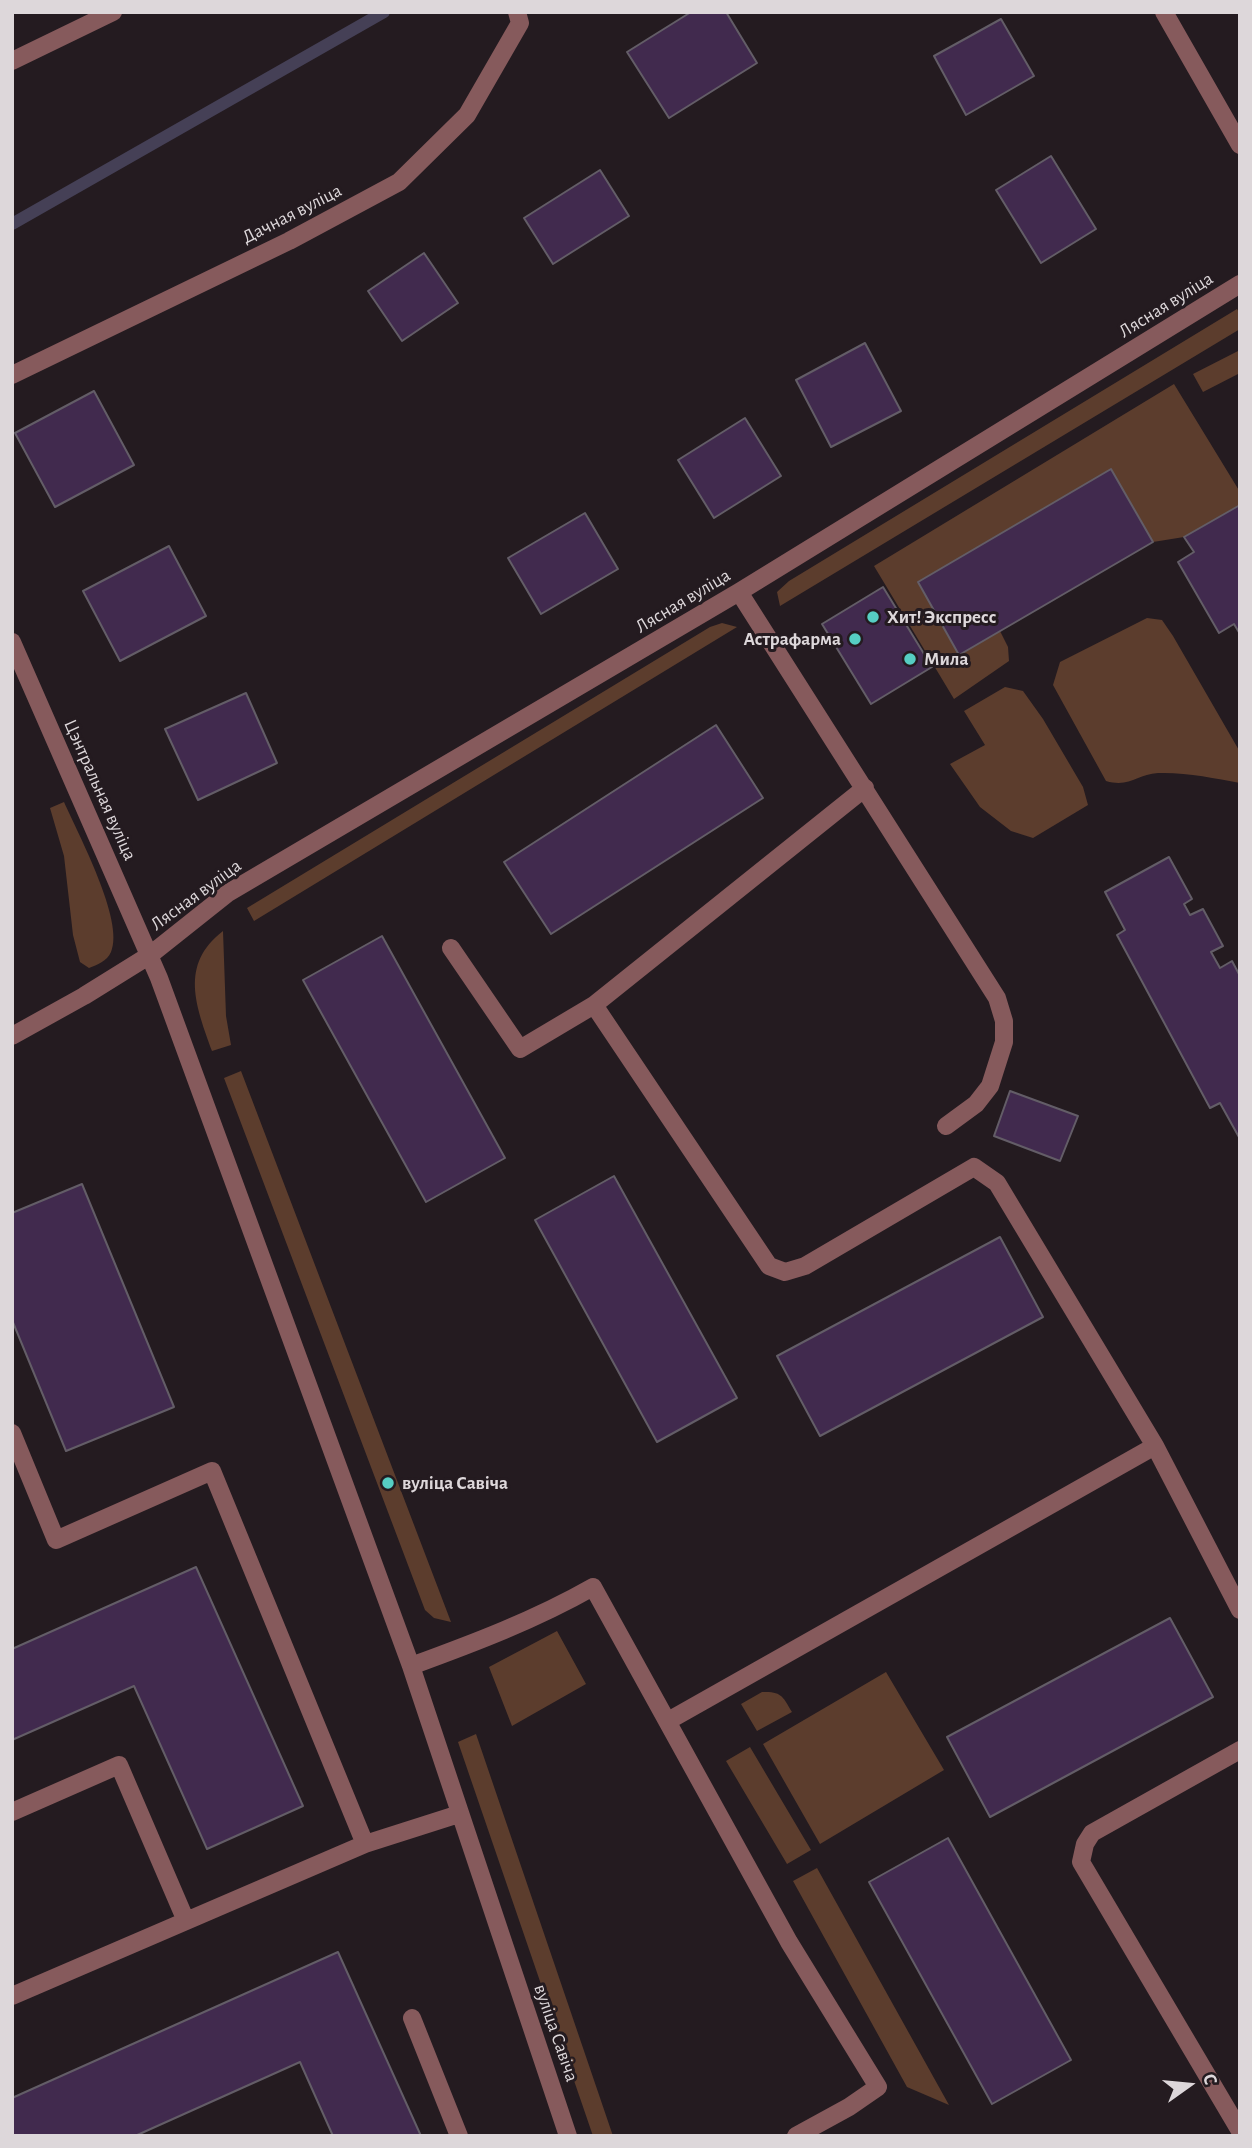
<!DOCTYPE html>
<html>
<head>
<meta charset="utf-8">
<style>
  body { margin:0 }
  #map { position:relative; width:1252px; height:2148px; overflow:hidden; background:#241b20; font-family:"Alegreya Sans",sans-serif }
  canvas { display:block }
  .frame { position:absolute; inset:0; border:14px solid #ddd7da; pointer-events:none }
  .north { position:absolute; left:1154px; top:2050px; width:70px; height:70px; -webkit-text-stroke:5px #241b20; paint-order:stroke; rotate:75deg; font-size:19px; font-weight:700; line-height:28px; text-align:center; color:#ddd7da }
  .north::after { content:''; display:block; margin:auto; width:24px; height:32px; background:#ddd7da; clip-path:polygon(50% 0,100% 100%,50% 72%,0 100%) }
</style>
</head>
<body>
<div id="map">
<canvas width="1252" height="2148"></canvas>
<div class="frame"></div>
<div class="north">С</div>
</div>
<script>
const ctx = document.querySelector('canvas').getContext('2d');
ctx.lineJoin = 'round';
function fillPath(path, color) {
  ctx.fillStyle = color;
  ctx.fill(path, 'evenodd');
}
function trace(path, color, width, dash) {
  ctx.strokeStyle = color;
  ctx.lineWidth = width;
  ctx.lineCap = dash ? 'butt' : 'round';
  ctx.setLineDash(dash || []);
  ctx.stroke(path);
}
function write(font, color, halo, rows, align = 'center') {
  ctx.font = font + ' "Alegreya Sans",sans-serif';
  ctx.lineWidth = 6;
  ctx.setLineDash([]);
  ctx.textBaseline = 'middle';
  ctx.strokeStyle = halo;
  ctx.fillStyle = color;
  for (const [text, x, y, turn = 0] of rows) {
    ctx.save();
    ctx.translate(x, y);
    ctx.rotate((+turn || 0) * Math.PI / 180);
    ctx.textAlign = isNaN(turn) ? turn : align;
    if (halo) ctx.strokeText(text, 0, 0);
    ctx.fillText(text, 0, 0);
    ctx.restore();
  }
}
fillPath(new Path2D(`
  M 1237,309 L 1240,314 L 1240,329 L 780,606 L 777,592 L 789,581 Z
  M 1240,350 L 1240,373 L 1203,392 L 1193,374 Z
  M 1174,384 L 1240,492 L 1240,505 L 1184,537 L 1153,542 L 1111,470 L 1000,631 L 1008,647 L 1009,661 L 954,699 L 874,566 Z
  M 1147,618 L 1162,620 L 1173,636 L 1240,752 L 1240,783 C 1214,778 1185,772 1158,773 C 1137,774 1130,788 1106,781 L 1053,685 L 1060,662 Z
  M 722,623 L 737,627 L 254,921 L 247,908 L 710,627 Z
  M 1005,687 L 1023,691 L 1043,719 L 1083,787 L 1088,805 L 1033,838 L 1011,831 L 980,807 L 950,764 L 985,745 L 964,711 Z
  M 64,802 C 78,834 125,921 111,952 C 107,961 97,965 89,968 L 80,962 L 73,935 L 64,856 L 50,808 Z
  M 223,931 L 226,1016 L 231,1045 L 212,1051 C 196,1006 179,965 223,931 Z
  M 241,1071 L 451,1622 L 434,1618 L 425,1610 L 224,1078 Z
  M 557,1631 L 586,1684 L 512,1726 L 489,1667 Z
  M 886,1672 L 944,1770 L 820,1844 L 763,1744 Z
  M 762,1692 C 782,1691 783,1697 792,1712 L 757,1731 L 741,1704 Z
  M 476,1734 L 613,2136 L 593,2136 L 458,1742 Z
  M 750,1747 L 811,1850 L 787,1864 L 726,1761 Z
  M 817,1868 L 949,2105 L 907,2087 L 793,1881 Z`), '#5c3d2d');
trace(new Path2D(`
  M 12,224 L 384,12`), '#454056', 12);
const building = new Path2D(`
  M 691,12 L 726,12 L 757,63 L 669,118 L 627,52 Z
  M 1001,19 L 1034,76 L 966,115 L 934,56 Z
  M 1051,156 L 1096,229 L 1041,263 L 996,190 Z
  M 600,170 L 629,216 L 553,264 L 524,218 Z
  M 424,253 L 458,303 L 402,341 L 368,291 Z
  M 865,343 L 901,411 L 831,447 L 796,380 Z
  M 94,391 L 134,465 L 55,507 L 15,433 Z
  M 745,418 L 781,476 L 714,518 L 678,460 Z
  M 1111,469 L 1153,542 L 959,655 L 918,582 Z
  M 1240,505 L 1240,634 L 1234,624 L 1219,633 L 1178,562 L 1194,552 L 1184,537 Z
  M 585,513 L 618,569 L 541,614 L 508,558 Z
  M 169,546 L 206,616 L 120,661 L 83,591 Z
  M 883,587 L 932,667 L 871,704 L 822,624 Z
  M 246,693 L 277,763 L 198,800 L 165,729 Z
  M 716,725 L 763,798 L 551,934 L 504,862 Z
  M 1169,857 L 1192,899 L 1184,904 L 1190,915 L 1203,909 L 1223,946 L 1211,952 L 1220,968 L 1232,961 L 1240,976 L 1240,1139 L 1220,1103 L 1210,1108 L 1117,935 L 1125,930 L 1105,892 Z
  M 382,936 L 505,1158 L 426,1202 L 303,980 Z
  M 1010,1091 L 1078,1116 L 1060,1161 L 994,1136 Z
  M 614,1176 L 737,1398 L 657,1442 L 535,1220 Z
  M 82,1184 L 174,1407 L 66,1451 L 12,1320 L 12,1213 Z
  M 1000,1237 L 1043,1317 L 820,1436 L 777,1356 Z
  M 196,1567 L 303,1806 L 207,1849 L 134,1686 L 12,1740 L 12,1649 Z
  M 1170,1618 L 1213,1697 L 990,1817 L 947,1737 Z
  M 948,1838 L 1071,2060 L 992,2104 L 869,1882 Z
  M 338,1952 L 421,2136 L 333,2136 L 300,2062 L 135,2136 L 12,2136 L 12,2098 Z`);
fillPath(building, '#412a4e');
trace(building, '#635d67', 2);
trace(new Path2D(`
  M 1164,12 L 1240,145
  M 12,61 L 113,12
  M 12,375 L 289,241 L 399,182 L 467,115 L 520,23 L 517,12
  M 739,592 L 997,998 L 1004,1021 L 1004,1042 L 990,1086 L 976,1104 L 946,1126
  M 12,642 L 159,978 L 411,1666 L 568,2136
  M 451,948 L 520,1049 L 594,1005 L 865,788
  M 594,1005 L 769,1266 L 785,1272 L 805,1266 L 974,1167 L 997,1183 L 1155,1446 L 1240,1610
  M 12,1036 L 84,996 L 150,955 L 228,893 L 739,592 L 1240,284
  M 12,1433 L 56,1540 L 212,1471 L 365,1844
  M 411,1666 C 474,1643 535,1620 593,1587 L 789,1942 L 878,2087 L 849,2107 L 796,2136
  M 668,1721 L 1155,1446
  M 1240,1750 L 1092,1833 L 1085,1844 L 1081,1862 L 1240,2131
  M 12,1812 L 119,1765 L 186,1921
  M 12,1996 L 365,1844 L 459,1814
  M 412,2018 L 459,2136`), '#865a5c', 18);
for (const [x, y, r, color] of [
  [873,617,7,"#56cec3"],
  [855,639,7,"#56cec3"],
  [910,659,7,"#56cec3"],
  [388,1483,7,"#56cec3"]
]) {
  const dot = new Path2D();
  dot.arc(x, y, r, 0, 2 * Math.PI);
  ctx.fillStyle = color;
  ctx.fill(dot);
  trace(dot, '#241b20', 2.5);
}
write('19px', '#ddd7da', '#241b20', [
  ["Дачная вуліца",292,214,-27],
  ["Лясная вуліца",1166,305,-32],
  ["Лясная вуліца",683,601,-31],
  ["Цэнтральная вуліца",100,790,66],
  ["Лясная вуліца",196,895,-36],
  ["вуліца Савіча",556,2033,71]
]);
write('bold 19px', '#ddd7da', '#241b20', [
  ["Хит! Экспресс",887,617],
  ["Астрафарма",841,639,"right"],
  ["Мила",924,659],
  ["вуліца Савіча",402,1483]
], 'left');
</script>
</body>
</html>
